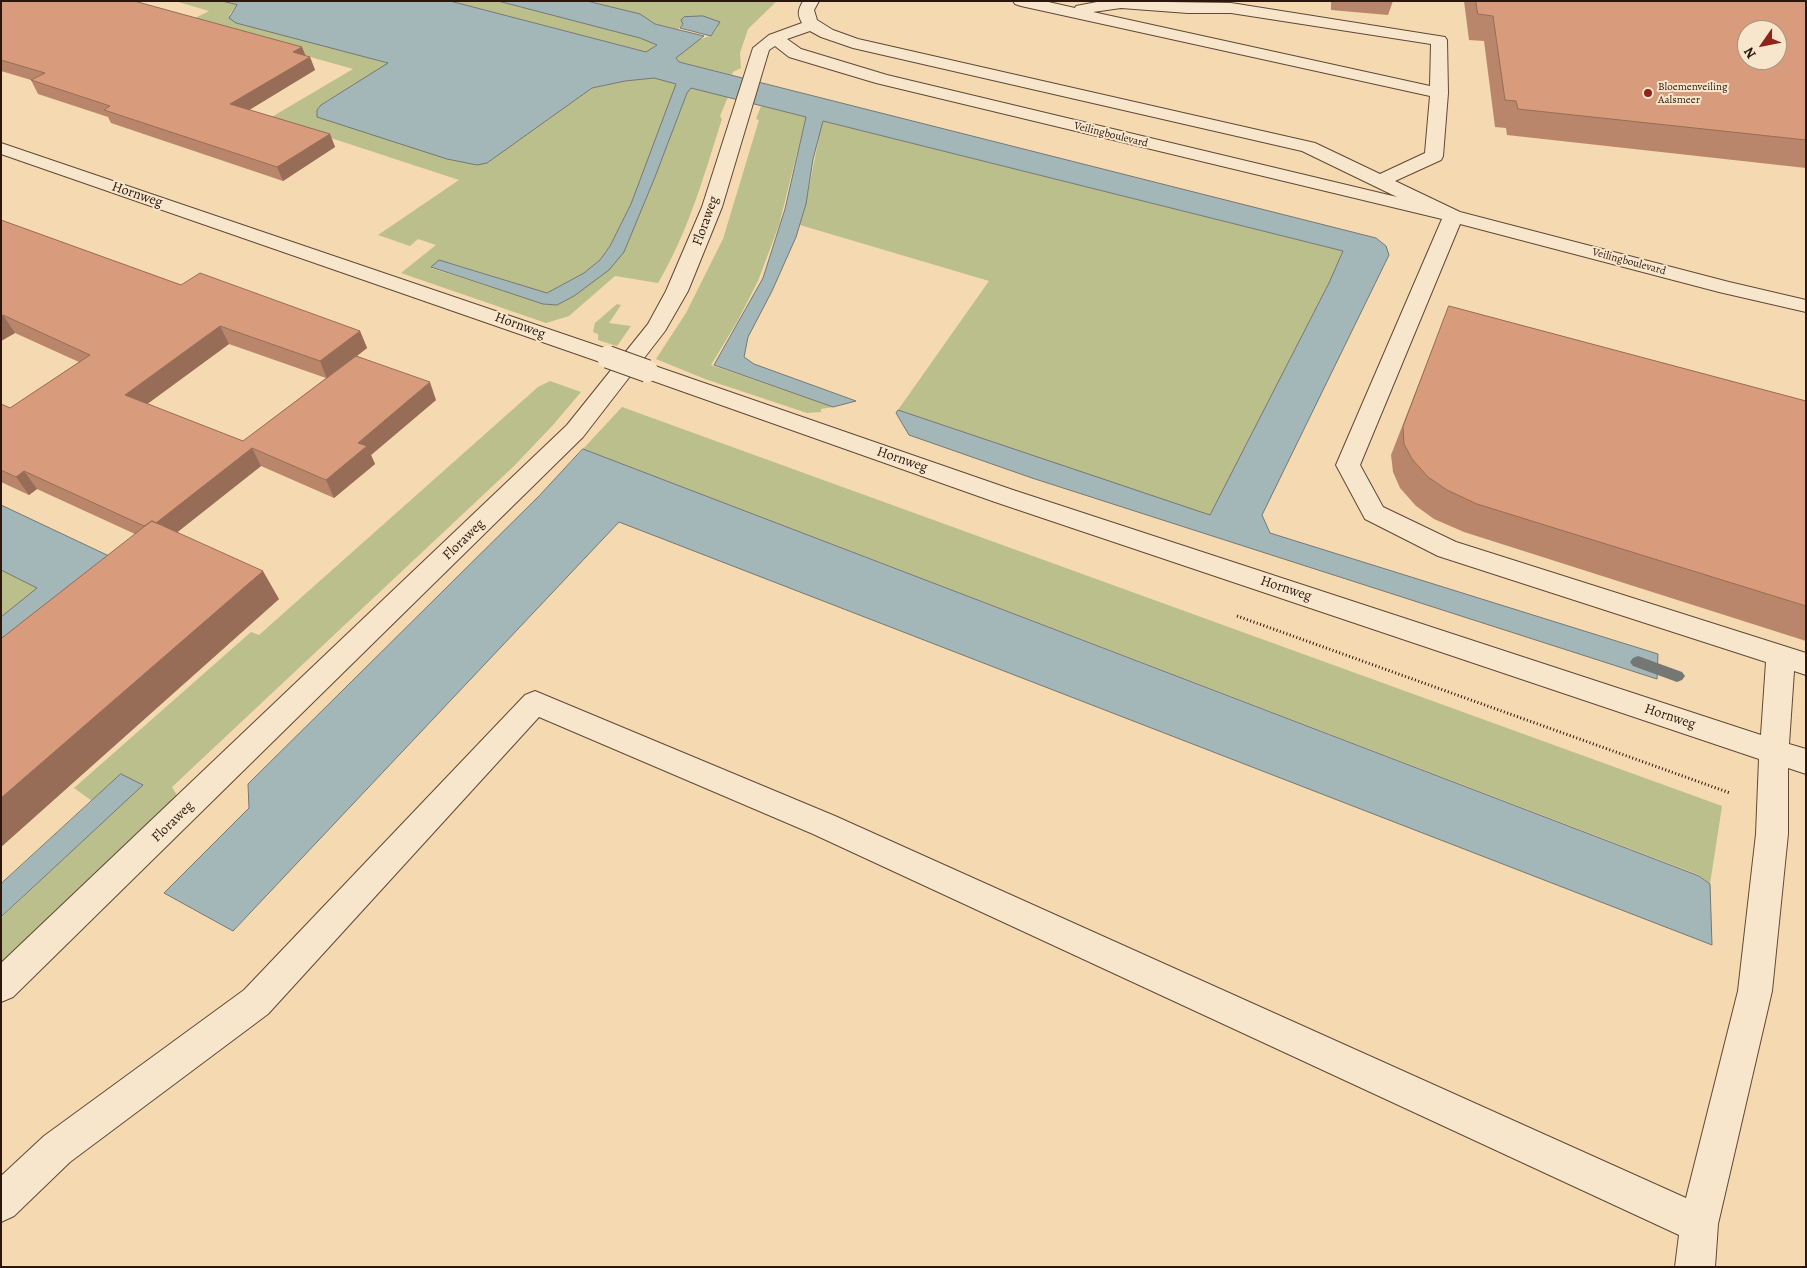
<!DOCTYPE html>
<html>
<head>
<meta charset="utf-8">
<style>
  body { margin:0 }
  #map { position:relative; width:1807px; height:1268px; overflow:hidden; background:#f5d9b0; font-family:Alegreya,serif }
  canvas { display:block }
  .frame { position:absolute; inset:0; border:2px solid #2d170d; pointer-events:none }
  .north { position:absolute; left:1737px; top:20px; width:50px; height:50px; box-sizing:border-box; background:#f8e6cc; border:1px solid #a79380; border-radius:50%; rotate:237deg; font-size:14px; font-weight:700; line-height:20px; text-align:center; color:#2d170d }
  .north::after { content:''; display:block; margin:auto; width:18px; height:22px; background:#8f2418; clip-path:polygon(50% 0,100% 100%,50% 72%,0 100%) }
</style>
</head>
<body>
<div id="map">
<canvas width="1807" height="1268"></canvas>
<div class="frame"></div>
<div class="north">N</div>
</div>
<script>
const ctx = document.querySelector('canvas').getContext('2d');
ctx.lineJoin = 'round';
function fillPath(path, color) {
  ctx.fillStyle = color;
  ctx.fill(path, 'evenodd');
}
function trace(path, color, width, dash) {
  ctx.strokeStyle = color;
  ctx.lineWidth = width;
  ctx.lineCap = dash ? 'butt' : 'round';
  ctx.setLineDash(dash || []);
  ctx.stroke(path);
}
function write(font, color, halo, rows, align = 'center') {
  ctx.font = font + ' Alegreya,serif';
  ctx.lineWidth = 4;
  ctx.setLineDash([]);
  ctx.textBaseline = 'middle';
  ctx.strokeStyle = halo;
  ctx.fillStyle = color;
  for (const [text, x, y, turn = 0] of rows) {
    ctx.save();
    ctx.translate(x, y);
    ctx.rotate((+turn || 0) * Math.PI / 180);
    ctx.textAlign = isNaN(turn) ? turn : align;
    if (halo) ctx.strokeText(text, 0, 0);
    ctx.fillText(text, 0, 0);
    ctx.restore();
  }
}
fillPath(new Path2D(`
  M 175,1 L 222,1 L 237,5 L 229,15 L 389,64 L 325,102 L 317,110 L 487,163 L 592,88 L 625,81 L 654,78 L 676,84 L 631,204 L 610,246 L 600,260 L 584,273 L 547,293 L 450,263 L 431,268 L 543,304 L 557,305 L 574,296 L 624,252 L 655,177 L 687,93 L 691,87 L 728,97 L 720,116 L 722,119 C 704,175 689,231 658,283 L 615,276 L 569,316 L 546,323 L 401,273 L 436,245 L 418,239 L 410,246 L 378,235 L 459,180 L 270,118 L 353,69 L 187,22 L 209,11 Z
  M 450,1 L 498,1 L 640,38 L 657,44 L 647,52 Z
  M 587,1 L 777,1 L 748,29 L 740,53 L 741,68 L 733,72 L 732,75 L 679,62 L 676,60 C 680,48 700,38 711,36 L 718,27 L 683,24 L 678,29 L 655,24 L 640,14 Z
  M 761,106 L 806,117 L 779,225 L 758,281 L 737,322 L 711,365 L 833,407 L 821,409 L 821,412 L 807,413 L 705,379 L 656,359 L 686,313 L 723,239 L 759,120 L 756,119 Z
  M 823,121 L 1343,251 L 1329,283 L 1210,516 L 898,410 L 989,281 L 800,225 C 810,191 814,156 823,121 Z
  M 617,304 L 621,305 L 609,323 L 631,326 L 617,346 L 598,340 L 598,334 L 593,332 L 595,323 Z
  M 550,381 L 581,392 L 553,425 L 514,466 L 172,787 L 178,797 L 1,966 L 1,918 L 98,826 L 110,786 L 92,801 L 74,788 L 251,632 L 259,635 L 538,387 Z
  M 622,407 L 1722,806 L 1710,884 L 1699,875 L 583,449 Z
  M 1,570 L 38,588 L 1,617 Z`), '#bbbf8c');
const water = new Path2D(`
  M 222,1 L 450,1 L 646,52 L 657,45 L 640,38 L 498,1 L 587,1 L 640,14 L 655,24 L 704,36 L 676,58 L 679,62 L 1376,238 L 1386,246 L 1389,255 L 1262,515 L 1270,533 L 1658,654 L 1657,679 L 1032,478 L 909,435 L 896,413 L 898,410 L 1210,515 L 1329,283 L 1343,251 L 823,121 L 813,159 L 806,204 L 796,237 L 772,291 L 748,337 L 744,357 L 754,364 L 856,401 L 833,407 L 714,365 L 763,278 L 785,209 L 806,117 L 691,88 L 687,93 L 655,177 L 624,252 L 609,270 L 574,296 L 557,305 L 543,304 L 431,267 L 439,260 L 547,293 L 584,273 L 600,260 L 610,246 L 631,204 L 676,84 L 654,78 L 625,81 L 592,88 L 487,163 L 477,165 L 447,159 L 317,117 L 317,110 L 321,105 L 388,63 L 236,23 L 229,18 L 237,5 Z
  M 703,16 L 720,22 L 711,36 L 680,28 L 683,24 L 681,20 L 684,17 Z
  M 583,449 L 1699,876 L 1710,884 L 1712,945 L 619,522 L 233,931 L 164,893 L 249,808 L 248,784 L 539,496 Z
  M 1,505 L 126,564 L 1,664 L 1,617 L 37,588 L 1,570 Z
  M 121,774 L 143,785 L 1,917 L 1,884 Z`);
fillPath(water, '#a3b7b8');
trace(water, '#747774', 1);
fillPath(new Path2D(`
  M 1638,656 L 1682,672 L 1685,676 L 1682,680 L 1677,682 L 1633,666 L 1630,662 L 1633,658 Z`), '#747774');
const minor = new Path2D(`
  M 803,1 L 819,1 L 814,10 L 817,20 L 833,30 L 858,39 L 1315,143 L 1380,174 L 1425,153 L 1430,96 L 1021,6 L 1015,4 L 1013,1 L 1044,1 L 1075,8 L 1076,6 L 1102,1 L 1231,3 L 1445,37 L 1447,40 L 1448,93 L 1443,156 L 1441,160 L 1395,181 L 1460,212 L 1729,282 L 1806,300 L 1806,312 L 1719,292 L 1460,224 L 1360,465 L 1383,507 L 1456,542 L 1806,653 L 1806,675 L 1794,671 L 1789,744 L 1806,749 L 1806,774 L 1788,768 L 1788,834 L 1772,991 L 1718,1224 L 1715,1267 L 1675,1267 L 1679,1235 L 813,834 L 539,717 L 268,1014 L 70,1162 L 14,1216 L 1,1222 L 1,1176 L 44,1136 L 244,990 L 525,695 L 535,691 L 835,816 L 1686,1198 L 1738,991 L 1756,834 L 1759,759 L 995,502 L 639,376 L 636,371 L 639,366 L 647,364 L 655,366 L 1013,490 L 1761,735 L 1766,662 L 1438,556 L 1365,519 L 1336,465 L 1442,219 L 876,83 L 789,57 L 775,46 L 769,50 L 722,207 L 688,291 L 665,331 L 583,437 L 13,997 L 1,1002 L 1,963 L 567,425 L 648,324 L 666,291 L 702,207 L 753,48 L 769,35 L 802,23 C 797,14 798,10 803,1 ZM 1121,8 L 1188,13 L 1231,13 L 1431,44 L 1430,86 L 1093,12 ZM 810,31 L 821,37 L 853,48 L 1302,151 L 1397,197 L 887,75 L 801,49 L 787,39 Z
  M 1,143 L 616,352 L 619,357 L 616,362 L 608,364 L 600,362 L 1,154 Z`);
trace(minor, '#5f4836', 2);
trace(new Path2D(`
  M 1237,616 L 1730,793`), '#2d170d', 3, [1, 2.5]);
fillPath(minor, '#f8e6cc');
const minorBridge = new Path2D(`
  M 608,357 L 647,371`);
trace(minorBridge, '#5f4836', 24, []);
trace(minorBridge, '#f8e6cc', 22);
fillPath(new Path2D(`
  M 1,1 L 310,57 L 315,70 L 249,110 L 330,134 L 335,147 L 283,181 L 111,123 L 108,117 L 38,94 L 31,80 L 1,71 Z
  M 1331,1 L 1393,1 L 1388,15 L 1331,10 Z
  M 1464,1 L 1806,1 L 1806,168 L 1507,135 L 1506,128 L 1495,127 L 1484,41 L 1469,40 Z
  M 1,220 L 181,285 L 360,331 L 367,348 L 357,356 L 436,400 L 371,455 L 375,464 L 334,498 L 261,466 L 177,532 L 279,599 L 1,847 L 1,639 L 135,534 L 37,489 L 29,495 L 1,482 L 1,404 L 10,408 L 79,362 L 15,333 L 1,341 ZM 229,344 L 326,378 L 243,441 L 147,404 Z
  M 1449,306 L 1806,401 L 1806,641 L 1464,532 L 1434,519 L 1416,506 L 1400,488 L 1393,472 L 1391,455 Z`), '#ba866b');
fillPath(new Path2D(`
  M 302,47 L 307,59 L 310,57 L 315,70 L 236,118 L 230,104 L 293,52 Z
  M 330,134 L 335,147 L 283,181 L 277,167 Z
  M 3,315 L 15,333 L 1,341 L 1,316 Z
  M 220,326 L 229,344 L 135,413 L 125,395 Z
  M 360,331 L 367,348 L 327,379 L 320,361 Z
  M 430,382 L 436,400 L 371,455 L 375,464 L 334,498 L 326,480 L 358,443 Z
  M 252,448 L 261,466 L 160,546 L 149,528 Z
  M 24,471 L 37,489 L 29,495 L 16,477 Z
  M 263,571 L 279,599 L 1,847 L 1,798 Z`), '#976d57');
const building = new Path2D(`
  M 1,1 L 134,1 L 302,47 L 293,52 L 310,57 L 230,104 L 330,134 L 277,167 L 104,110 L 110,106 L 31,80 L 45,73 L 1,60 Z
  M 1476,1 L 1806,1 L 1806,140 L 1518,109 L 1516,101 L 1505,100 L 1493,16 L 1478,14 ZM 1747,30 L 1777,30 L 1777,60 L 1747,60 Z
  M 1,220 L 181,285 L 200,273 L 360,331 L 320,361 L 220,326 L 125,395 L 243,441 L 356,356 L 430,382 L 358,443 L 367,446 L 326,480 L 252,448 L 156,523 L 152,521 L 144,526 L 24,471 L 16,477 L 1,470 L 1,404 L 10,408 L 90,355 L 3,315 L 1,316 Z
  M 1449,306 L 1806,401 L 1806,606 L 1477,504 L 1447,490 L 1428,477 L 1412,459 L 1404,444 L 1403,427 Z
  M 152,521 L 263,571 L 1,798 L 1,639 Z`);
fillPath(building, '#d89c7c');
trace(building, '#976d57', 1);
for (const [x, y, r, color] of [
  [1648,93,5,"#8f2418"]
]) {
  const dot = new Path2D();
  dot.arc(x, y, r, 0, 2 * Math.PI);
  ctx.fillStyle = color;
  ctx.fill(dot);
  trace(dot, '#f8e6cc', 2);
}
write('11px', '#2d170d', '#f8e6cc', [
  ["Bloemenveiling",1658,87],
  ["Aalsmeer",1658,100]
], 'left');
write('11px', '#2d170d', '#f8e6cc', [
  ["Veilingboulevard",1111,135,14],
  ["Veilingboulevard",1629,262,15]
]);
write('14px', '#2d170d', '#f8e6cc', [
  ["Hornweg",137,195,19],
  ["Floraweg",706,221,-70],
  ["Hornweg",520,326,20],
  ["Hornweg",902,460,19],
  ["Floraweg",464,540,-44],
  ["Hornweg",1286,589,18],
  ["Hornweg",1670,717,18],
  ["Floraweg",173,822,-44]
]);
</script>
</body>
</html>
